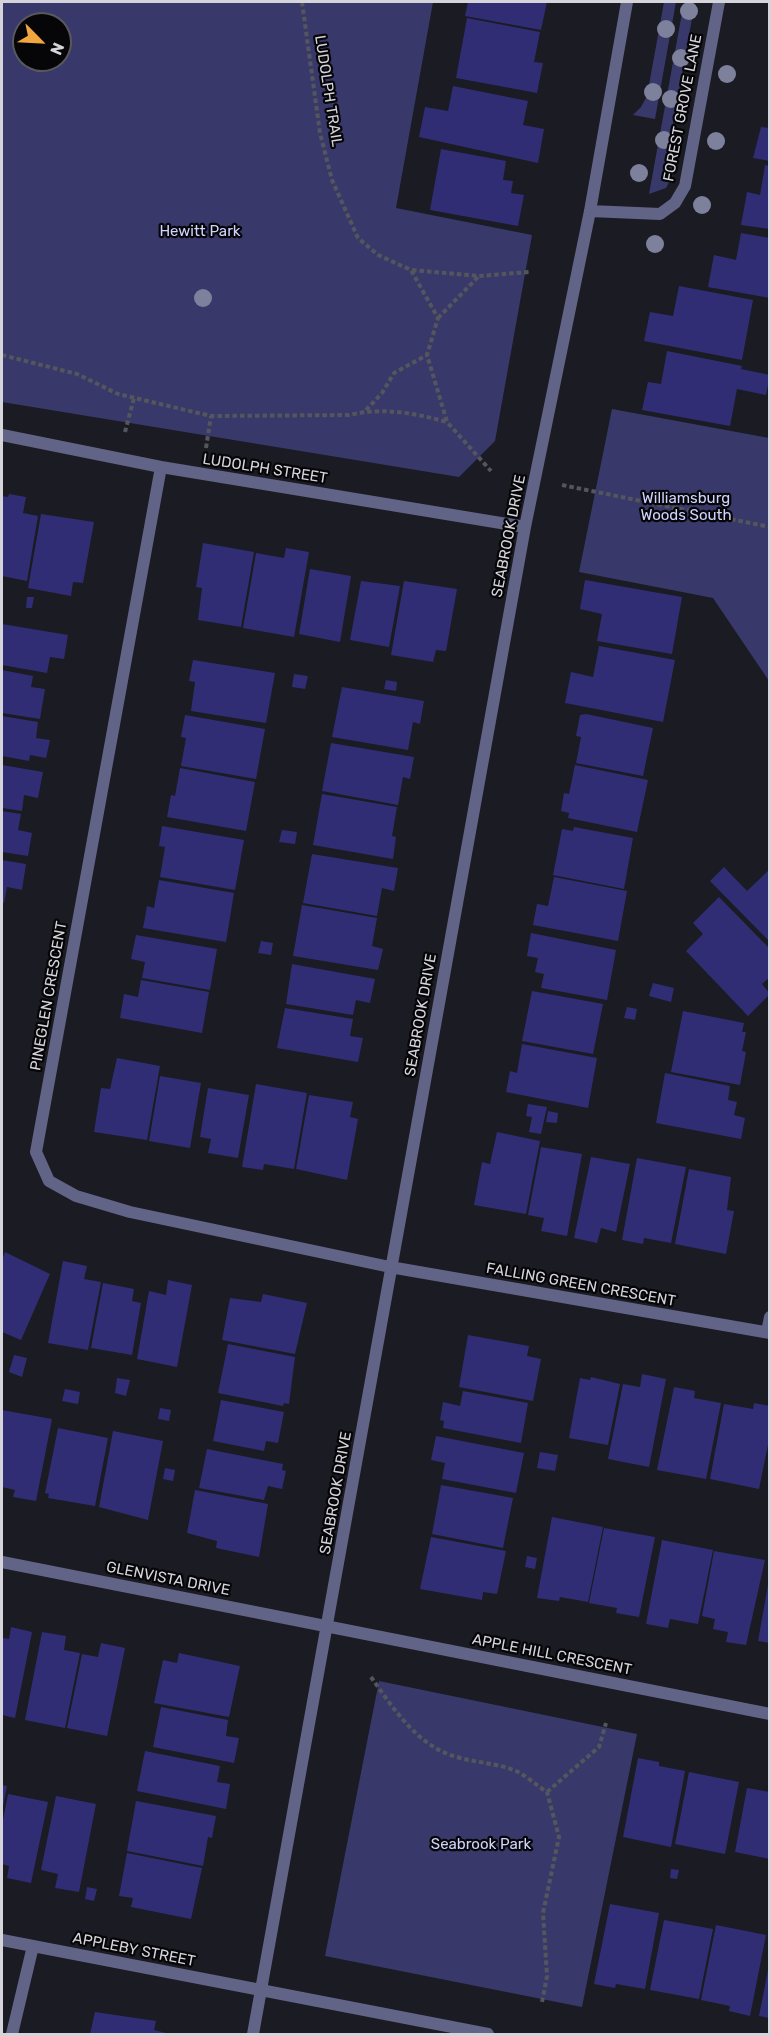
<!DOCTYPE html>
<html>
<head>
<meta charset="utf-8">
<style>
  body { margin:0 }
  #map { position:relative; width:771px; height:2036px; overflow:hidden; background:#1a1b23; font-family:Rubik,sans-serif }
  canvas { display:block }
  .frame { position:absolute; inset:0; border:3px solid #d4d4da; pointer-events:none }
  .north { position:absolute; left:12px; top:12px; width:60px; height:60px; box-sizing:border-box; background:#060609; border:2px solid #58585d; border-radius:50%; rotate:114deg; font-size:16px; font-weight:700; line-height:24px; text-align:center; color:#d4d4da }
  .north::after { content:''; display:block; margin:auto; width:21px; height:27px; background:#f1a640; clip-path:polygon(50% 0,100% 100%,50% 72%,0 100%) }
</style>
</head>
<body>
<div id="map">
<canvas width="771" height="2036"></canvas>
<div class="frame"></div>
<div class="north">N</div>
</div>
<script>
const ctx = document.querySelector('canvas').getContext('2d');
ctx.lineJoin = 'round';
function fillPath(path, color) {
  ctx.fillStyle = color;
  ctx.fill(path, 'evenodd');
}
function trace(path, color, width, dash) {
  ctx.strokeStyle = color;
  ctx.lineWidth = width;
  ctx.lineCap = dash ? 'butt' : 'round';
  ctx.setLineDash(dash || []);
  ctx.stroke(path);
}
function write(font, color, halo, rows, align = 'center') {
  ctx.font = font + ' Rubik,sans-serif';
  ctx.lineWidth = 4.5;
  ctx.setLineDash([]);
  ctx.textBaseline = 'middle';
  ctx.strokeStyle = halo;
  ctx.fillStyle = color;
  for (const [text, x, y, turn = 0] of rows) {
    ctx.save();
    ctx.translate(x, y);
    ctx.rotate((+turn || 0) * Math.PI / 180);
    ctx.textAlign = isNaN(turn) ? turn : align;
    if (halo) ctx.strokeText(text, 0, 0);
    ctx.fillText(text, 0, 0);
    ctx.restore();
  }
}
fillPath(new Path2D(`
  M 2,2 L 433,2 L 396,208 L 532,235 L 495,441 L 459,477 L 2,402 ZM 24,24 L 60,24 L 60,60 L 24,60 Z
  M 664,2 L 676,2 L 655,119 L 633,115 L 641,107 L 647,96 Z
  M 684,2 L 695,2 L 668,151 L 676,169 L 666,188 L 649,194 Z
  M 612,409 L 769,438 L 769,681 L 713,598 L 579,572 Z
  M 379,1681 L 637,1734 L 582,2007 L 325,1956 Z`), '#38396a');
fillPath(new Path2D(`
  M 468,2 L 547,2 L 541,30 L 465,16 Z
  M 467,18 L 540,32 L 534,62 L 543,63 L 537,93 L 456,78 Z
  M 453,86 L 528,101 L 523,125 L 544,129 L 538,163 L 419,137 L 425,107 L 448,111 Z
  M 761,127 L 770,128 L 770,161 L 753,158 Z
  M 441,149 L 506,161 L 503,180 L 513,181 L 511,193 L 524,195 L 518,226 L 430,210 Z
  M 765,165 L 770,166 L 770,229 L 741,225 L 747,192 L 760,195 Z
  M 741,233 L 770,238 L 770,298 L 708,287 L 714,255 L 736,260 Z
  M 679,286 L 753,300 L 742,360 L 644,341 L 650,312 L 673,316 Z
  M 667,351 L 742,366 L 741,369 L 770,375 L 766,395 L 737,389 L 730,426 L 642,410 L 648,382 L 661,384 Z
  M 9,494 L 26,497 L 23,513 L 38,516 L 27,581 L 2,576 L 2,496 L 8,497 Z
  M 41,514 L 94,522 L 83,583 L 73,582 L 71,596 L 28,588 Z
  M 203,543 L 254,552 L 241,627 L 198,620 L 202,588 L 196,587 Z
  M 286,548 L 309,552 L 294,637 L 243,628 L 256,553 L 284,558 Z
  M 310,569 L 351,576 L 340,642 L 299,634 Z
  M 585,580 L 682,597 L 672,654 L 597,641 L 602,614 L 580,609 Z
  M 361,581 L 400,586 L 389,647 L 350,640 Z
  M 404,581 L 457,589 L 446,651 L 436,650 L 433,662 L 391,655 Z
  M 27,597 L 34,597 L 32,608 L 26,608 Z
  M 2,624 L 68,635 L 64,659 L 50,657 L 47,673 L 2,665 Z
  M 599,646 L 675,660 L 663,722 L 565,703 L 571,672 L 593,677 Z
  M 193,660 L 275,673 L 266,723 L 191,711 L 195,682 L 189,681 Z
  M 2,670 L 33,676 L 31,687 L 45,689 L 40,719 L 2,713 Z
  M 294,674 L 308,676 L 305,689 L 292,687 Z
  M 386,680 L 397,682 L 396,691 L 384,689 Z
  M 342,687 L 424,701 L 420,724 L 413,722 L 408,750 L 332,737 Z
  M 586,714 L 653,728 L 643,776 L 576,763 L 581,737 L 576,736 L 580,715 Z
  M 185,715 L 265,729 L 256,779 L 181,766 L 186,738 L 181,737 Z
  M 2,716 L 38,722 L 36,738 L 50,740 L 46,758 L 30,755 L 29,761 L 2,756 Z
  M 331,743 L 414,757 L 410,779 L 403,777 L 398,805 L 322,791 Z
  M 2,765 L 43,772 L 38,798 L 24,795 L 22,811 L 2,808 Z
  M 575,765 L 648,780 L 637,832 L 568,818 L 569,813 L 561,811 L 564,793 L 569,794 Z
  M 180,768 L 255,782 L 246,831 L 167,817 L 171,795 L 175,796 Z
  M 322,794 L 397,807 L 392,836 L 396,837 L 393,859 L 313,845 Z
  M 2,811 L 21,814 L 18,830 L 32,833 L 28,856 L 2,852 Z
  M 162,826 L 244,840 L 235,890 L 160,877 L 165,847 L 159,846 Z
  M 574,827 L 633,838 L 624,889 L 553,875 L 562,829 L 573,831 Z
  M 282,830 L 297,832 L 295,844 L 279,842 Z
  M 312,854 L 398,868 L 394,891 L 382,888 L 377,916 L 303,903 Z
  M 2,860 L 26,864 L 22,890 L 7,887 L 4,903 L 2,903 Z
  M 724,867 L 747,891 L 770,869 L 770,942 L 710,881 Z
  M 554,877 L 627,891 L 618,941 L 533,925 L 537,904 L 548,906 Z
  M 159,880 L 234,893 L 226,942 L 143,928 L 147,906 L 154,908 Z
  M 719,897 L 770,949 L 770,977 L 762,984 L 770,994 L 748,1016 L 686,951 L 703,934 L 693,923 Z
  M 302,905 L 377,918 L 372,946 L 383,949 L 378,970 L 293,956 Z
  M 531,933 L 616,950 L 607,1000 L 541,988 L 544,974 L 535,972 L 538,958 L 527,956 Z
  M 136,935 L 217,949 L 210,990 L 142,978 L 145,962 L 131,959 Z
  M 261,941 L 273,943 L 271,955 L 258,953 Z
  M 292,964 L 375,979 L 370,1003 L 356,1000 L 353,1015 L 286,1004 Z
  M 141,980 L 209,992 L 202,1033 L 120,1018 L 124,994 L 138,997 Z
  M 653,983 L 674,988 L 671,1002 L 649,996 Z
  M 532,991 L 603,1004 L 593,1054 L 522,1041 Z
  M 627,1007 L 637,1009 L 635,1020 L 624,1018 Z
  M 285,1008 L 353,1019 L 350,1036 L 363,1038 L 358,1062 L 277,1048 Z
  M 683,1011 L 744,1023 L 742,1032 L 746,1032 L 742,1051 L 746,1052 L 740,1085 L 671,1072 Z
  M 522,1044 L 597,1058 L 588,1108 L 506,1092 L 510,1071 L 517,1073 Z
  M 117,1058 L 160,1066 L 147,1140 L 94,1132 L 101,1088 L 110,1089 Z
  M 665,1073 L 730,1086 L 728,1100 L 737,1102 L 734,1115 L 745,1118 L 741,1139 L 656,1123 Z
  M 160,1076 L 201,1083 L 190,1148 L 149,1141 Z
  M 256,1084 L 307,1093 L 294,1169 L 264,1164 L 263,1170 L 242,1167 Z
  M 208,1088 L 249,1095 L 238,1158 L 208,1153 L 211,1139 L 200,1137 Z
  M 309,1095 L 353,1102 L 350,1117 L 358,1119 L 347,1180 L 296,1169 Z
  M 528,1104 L 547,1107 L 541,1134 L 529,1132 L 532,1117 L 526,1116 Z
  M 548,1111 L 558,1113 L 557,1123 L 546,1122 Z
  M 497,1132 L 540,1141 L 526,1214 L 474,1205 L 482,1162 L 490,1164 Z
  M 541,1147 L 582,1154 L 567,1236 L 541,1231 L 544,1218 L 528,1215 Z
  M 591,1157 L 630,1164 L 616,1232 L 601,1228 L 597,1243 L 574,1238 Z
  M 637,1158 L 686,1167 L 671,1243 L 644,1238 L 643,1244 L 622,1240 Z
  M 689,1169 L 731,1177 L 727,1210 L 734,1211 L 726,1254 L 675,1244 Z
  M 5,1252 L 50,1274 L 21,1340 L 2,1332 L 2,1260 Z
  M 63,1261 L 87,1266 L 84,1279 L 101,1282 L 88,1350 L 48,1343 Z
  M 168,1280 L 192,1285 L 177,1367 L 137,1359 L 149,1291 L 166,1295 Z
  M 103,1283 L 134,1289 L 132,1301 L 141,1303 L 132,1355 L 91,1348 Z
  M 263,1294 L 307,1303 L 295,1354 L 222,1340 L 230,1298 L 261,1302 Z
  M 468,1335 L 529,1346 L 527,1356 L 541,1359 L 533,1401 L 459,1387 Z
  M 228,1344 L 295,1357 L 289,1404 L 284,1403 L 283,1406 L 218,1393 Z
  M 14,1355 L 27,1358 L 22,1377 L 9,1372 Z
  M 642,1374 L 666,1379 L 649,1467 L 608,1459 L 623,1384 L 640,1387 Z
  M 591,1377 L 620,1384 L 608,1445 L 569,1438 L 580,1378 L 590,1380 Z
  M 117,1378 L 130,1380 L 126,1396 L 115,1393 Z
  M 674,1387 L 695,1391 L 694,1398 L 721,1403 L 706,1479 L 657,1470 Z
  M 65,1389 L 80,1392 L 78,1404 L 62,1401 Z
  M 463,1391 L 528,1403 L 521,1443 L 443,1428 L 444,1421 L 440,1420 L 443,1402 L 460,1406 Z
  M 221,1400 L 284,1412 L 278,1443 L 266,1441 L 264,1451 L 213,1441 Z
  M 754,1403 L 770,1406 L 770,1435 L 759,1489 L 710,1479 L 724,1404 L 753,1409 Z
  M 160,1408 L 171,1410 L 169,1421 L 158,1419 Z
  M 2,1410 L 52,1419 L 36,1501 L 13,1497 L 15,1490 L 2,1487 Z
  M 58,1428 L 108,1438 L 95,1506 L 48,1498 L 49,1494 L 45,1493 Z
  M 113,1431 L 163,1441 L 148,1520 L 99,1507 Z
  M 436,1436 L 524,1453 L 516,1493 L 442,1479 L 445,1463 L 431,1460 Z
  M 207,1449 L 283,1464 L 282,1470 L 286,1471 L 282,1489 L 268,1486 L 264,1500 L 199,1488 Z
  M 540,1452 L 558,1455 L 555,1471 L 537,1468 Z
  M 165,1468 L 175,1470 L 173,1481 L 163,1479 Z
  M 441,1485 L 513,1498 L 503,1548 L 432,1534 Z
  M 195,1490 L 268,1504 L 259,1557 L 216,1548 L 217,1541 L 187,1533 Z
  M 552,1517 L 603,1527 L 588,1602 L 560,1597 L 559,1601 L 537,1598 Z
  M 604,1528 L 655,1537 L 639,1617 L 616,1613 L 617,1608 L 589,1603 Z
  M 431,1537 L 506,1551 L 497,1594 L 483,1592 L 482,1600 L 420,1589 Z
  M 662,1540 L 713,1550 L 698,1624 L 670,1619 L 668,1628 L 646,1624 Z
  M 714,1551 L 765,1560 L 746,1645 L 726,1642 L 728,1632 L 713,1629 L 715,1619 L 702,1616 Z
  M 527,1556 L 537,1558 L 535,1569 L 525,1567 Z
  M 768,1585 L 770,1585 L 770,1643 L 758,1641 Z
  M 11,1627 L 32,1632 L 15,1718 L 2,1715 L 2,1638 L 9,1639 Z
  M 42,1632 L 66,1636 L 64,1650 L 80,1653 L 65,1728 L 25,1720 Z
  M 101,1643 L 125,1648 L 107,1736 L 67,1728 L 82,1654 L 98,1657 Z
  M 179,1653 L 240,1666 L 229,1717 L 154,1703 L 163,1660 L 177,1663 Z
  M 161,1707 L 228,1720 L 226,1736 L 239,1738 L 234,1763 L 153,1747 Z
  M 145,1751 L 220,1766 L 217,1782 L 230,1784 L 226,1809 L 137,1791 Z
  M 638,1758 L 659,1762 L 659,1766 L 685,1771 L 671,1847 L 623,1837 Z
  M 689,1772 L 739,1782 L 725,1854 L 675,1844 Z
  M 2,1785 L 7,1786 L 3,1806 L 2,1806 Z
  M 747,1788 L 770,1792 L 770,1859 L 735,1852 Z
  M 8,1794 L 48,1802 L 31,1883 L 7,1878 L 9,1866 L 2,1864 L 2,1825 Z
  M 56,1796 L 96,1804 L 79,1892 L 55,1888 L 58,1874 L 41,1870 Z
  M 136,1801 L 216,1816 L 212,1838 L 208,1837 L 203,1866 L 127,1851 Z
  M 127,1853 L 202,1868 L 191,1919 L 131,1907 L 133,1898 L 119,1896 Z
  M 671,1869 L 679,1870 L 677,1879 L 670,1878 Z
  M 87,1887 L 97,1889 L 94,1901 L 85,1899 Z
  M 610,1904 L 659,1913 L 645,1989 L 616,1984 L 615,1988 L 594,1984 Z
  M 664,1920 L 713,1929 L 699,1999 L 650,1990 Z
  M 716,1925 L 766,1935 L 750,2016 L 729,2011 L 730,2006 L 701,2000 Z
  M 768,1970 L 770,1970 L 770,2018 L 759,2016 Z
  M 95,2012 L 156,2021 L 154,2030 L 170,2034 L 90,2034 Z`), '#312d74');
trace(new Path2D(`
  M 302,2 L 320,133 L 332,180 L 358,238 L 378,255 L 411,270 L 438,318 L 427,355 L 447,422 L 491,471
  M 412,270 L 479,276 L 529,272
  M 438,318 L 478,277
  M 2,355 L 77,374 L 118,394 L 211,416 L 349,415 C 382,407 414,413 447,422
  M 366,410 L 382,393 L 394,373 L 427,355
  M 125,432 L 134,398
  M 206,448 L 211,416
  M 562,485 L 770,527
  M 371,1677 C 393,1708 418,1747 457,1757 C 477,1763 497,1763 516,1771 C 527,1776 537,1786 547,1792 L 559,1837 L 543,1913 L 547,1976 L 542,2002
  M 547,1792 L 599,1747 L 606,1723`), '#55565d', 4, [4.5, 3]);
trace(new Path2D(`
  M 590,211 L 660,214 L 675,203 L 685,186 L 719,2
  M 2,435 L 161,467 L 525,527
  M 161,467 L 36,1152 L 49,1181 L 76,1196 L 130,1212 L 390,1267 L 770,1333
  M 767,1332 L 770,1317
  M 2,1562 L 770,1714
  M 2,1940 L 488,2034
  M 12,2034 L 33,1946
  M 253,2034 L 525,527 L 590,211 L 627,2`), '#616486', 12);
ctx.fillStyle = '#7e819c';
for (const [x, y] of [
  [689,11],
  [666,29],
  [681,58],
  [727,74],
  [653,92],
  [671,99],
  [664,140],
  [716,141],
  [639,173],
  [702,205],
  [655,244],
  [203,298]
]) {
  ctx.beginPath();
  ctx.arc(x, y, 9, 0, 2 * Math.PI);
  ctx.fill();
}
write('15px', '#d4d4da', '#060609', [
  ["LUDOLPH TRAIL",328,91,81],
  ["FOREST GROVE LANE",683,108,-79],
  ["LUDOLPH STREET",265,469,9],
  ["SEABROOK DRIVE",509,536,-79],
  ["PINEGLEN CRESCENT",49,996,-80],
  ["SEABROOK DRIVE",421,1015,-80],
  ["FALLING GREEN CRESCENT",581,1285,10],
  ["SEABROOK DRIVE",336,1493,-80],
  ["GLENVISTA DRIVE",168,1579,11],
  ["APPLE HILL CRESCENT",552,1655,11],
  ["APPLEBY STREET",134,1950,11]
]);
write('15px', '#cfd4ff', '#060609', [
  ["Hewitt Park",200,232],
  ["Williamsburg",686,499],
  ["Woods South",686,516],
  ["Seabrook Park",481,1845]
]);
</script>
</body>
</html>
